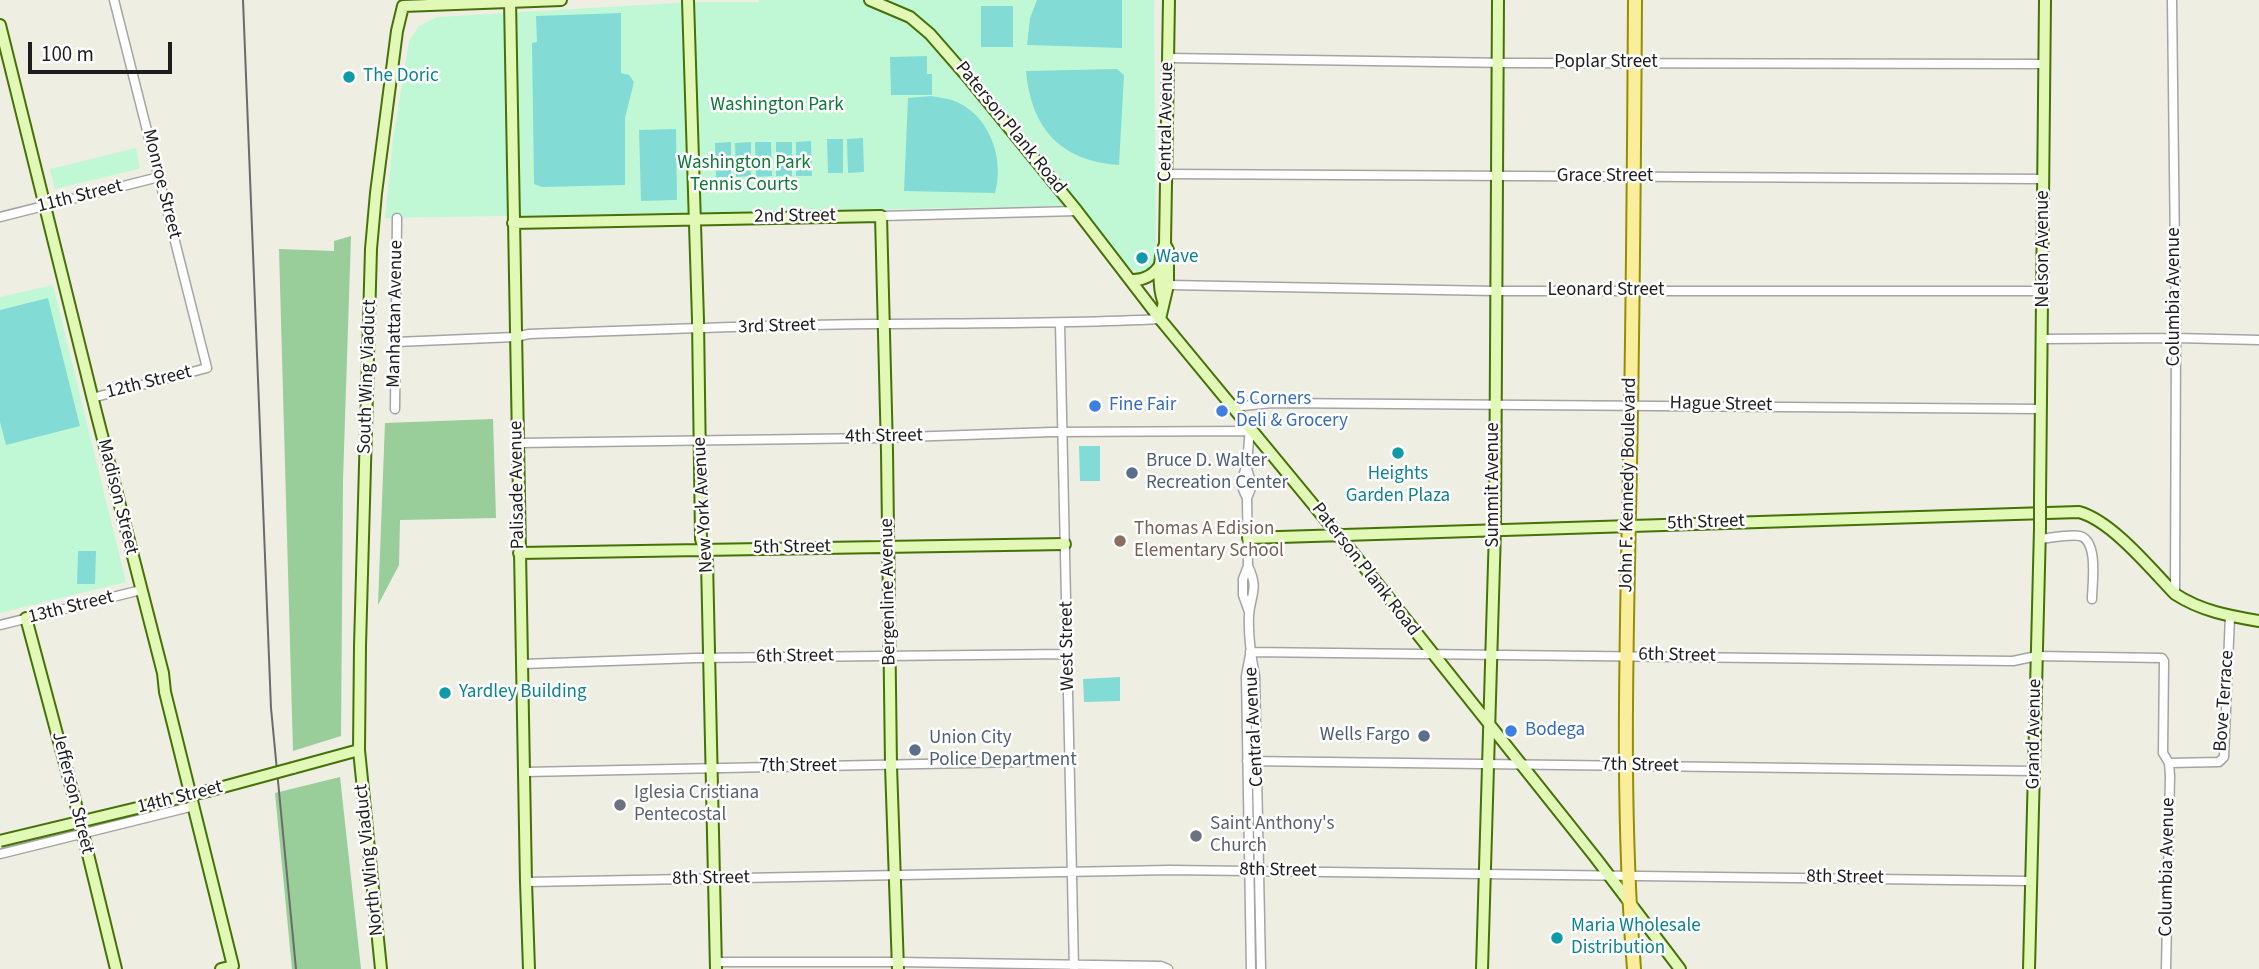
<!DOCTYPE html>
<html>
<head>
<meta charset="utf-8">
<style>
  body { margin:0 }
  #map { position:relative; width:2259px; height:969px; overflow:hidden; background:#eeeee3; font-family:"Source Sans 3",sans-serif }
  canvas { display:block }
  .scale { position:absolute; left:28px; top:42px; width:144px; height:32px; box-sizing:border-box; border:4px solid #1d1d1d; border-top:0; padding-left:9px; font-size:21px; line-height:24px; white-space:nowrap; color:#1d1d1d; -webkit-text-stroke:5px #fff; paint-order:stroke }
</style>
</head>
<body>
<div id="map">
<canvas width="2259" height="969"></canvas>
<div class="scale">100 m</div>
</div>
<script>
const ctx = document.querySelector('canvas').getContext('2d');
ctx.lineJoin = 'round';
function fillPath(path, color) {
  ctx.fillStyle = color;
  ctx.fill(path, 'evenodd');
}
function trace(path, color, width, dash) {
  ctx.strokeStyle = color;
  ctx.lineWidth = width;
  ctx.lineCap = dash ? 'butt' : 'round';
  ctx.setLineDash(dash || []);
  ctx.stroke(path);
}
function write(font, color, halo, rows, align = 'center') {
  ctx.font = font + ' "Source Sans 3",sans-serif';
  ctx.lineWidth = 5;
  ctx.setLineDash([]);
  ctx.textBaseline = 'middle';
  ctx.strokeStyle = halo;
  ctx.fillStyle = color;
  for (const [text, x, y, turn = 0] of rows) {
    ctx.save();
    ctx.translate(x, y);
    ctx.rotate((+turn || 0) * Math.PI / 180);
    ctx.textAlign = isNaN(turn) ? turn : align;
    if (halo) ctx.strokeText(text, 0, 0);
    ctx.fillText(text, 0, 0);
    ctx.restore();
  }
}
fillPath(new Path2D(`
  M 351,236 L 343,480 L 341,736 L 293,751 L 279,249 L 334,251 L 334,241 Z
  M 493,419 L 496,518 L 400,520 L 399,565 L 378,605 L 385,423 Z
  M 340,777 L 361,969 L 292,969 L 275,793 Z`), '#99cd99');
fillPath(new Path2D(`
  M 759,0 L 1154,0 L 1156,261 L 1154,267 L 1145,273 L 1132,270 L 1076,206 L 385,218 L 393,139 L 409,41 L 419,26 L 437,17 L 694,2 L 759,2 Z
  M 136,148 L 140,167 L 138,169 L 55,189 L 50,169 Z
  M 53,285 L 126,582 L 0,613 L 0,297 Z`), '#c0f8d6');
fillPath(new Path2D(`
  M 1037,0 L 1122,0 L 1122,48 L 1027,45 L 1030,18 Z
  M 981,6 L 1013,6 L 1013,47 L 981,47 Z
  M 621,13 L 621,73 L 629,75 L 634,82 L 625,118 L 625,185 L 542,187 L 534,184 L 532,43 L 537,42 L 536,16 Z
  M 927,56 L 927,74 L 932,74 L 932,95 L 891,95 L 890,57 Z
  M 1117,69 L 1124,75 L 1119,165 C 1060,161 1031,128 1026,71 Z
  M 930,96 C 937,97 945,98 952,100 C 989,113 1005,158 995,193 L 904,191 L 908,98 Z
  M 676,129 L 677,200 L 641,201 L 639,130 Z
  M 863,138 L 864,172 L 848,173 L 847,139 Z
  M 827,139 L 843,139 L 843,173 L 828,173 Z
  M 811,141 L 812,176 L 796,176 L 796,142 Z
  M 731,142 L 731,177 L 716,177 L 715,143 Z
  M 751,142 L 751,176 L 736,177 L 735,143 Z
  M 755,142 L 771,142 L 772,176 L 756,177 Z
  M 776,142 L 792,142 L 792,176 L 776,176 Z
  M 48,298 L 80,426 L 6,445 L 0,422 L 0,310 Z
  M 1079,446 L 1100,446 L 1100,481 L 1080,481 Z
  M 78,551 L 96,551 L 95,584 L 77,584 Z
  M 1120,677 L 1120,701 L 1084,702 L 1083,679 Z`), '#82dcd5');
const street = new Path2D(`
  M 2172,0 L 2176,338 L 2175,594
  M 1168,58 L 1510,63 L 2045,64
  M 1167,174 L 2044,179
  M 881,216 L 1077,211
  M 0,217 L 159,177
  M 1168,285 L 1496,291 L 2043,291
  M 1060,323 L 1074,969
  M 2043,339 L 2176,338 L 2259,340
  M 396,342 L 515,337 L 529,334 C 644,330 759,325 874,324 C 969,323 1064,324 1160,319
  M 92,398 L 207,368 L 114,0
  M 1233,407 L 1272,403 L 2041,409
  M 395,409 L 397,218
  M 518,443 L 876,438 L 1052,432 L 1250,431 C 1248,442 1249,454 1246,465 C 1243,482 1238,481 1247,498
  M 1246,465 L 1252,486 L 1247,498 L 1248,566 L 1243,579 L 1243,595 L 1249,612
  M 2040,539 C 2050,538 2071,534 2080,536 C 2099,541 2092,585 2092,599
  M 1248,566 C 1259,589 1251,593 1249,615 C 1248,636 1251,656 1255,676 L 1261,969
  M 0,625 L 141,590
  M 1250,652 L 2013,661 L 2037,656 L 2162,658 L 2164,661 L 2163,753 L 2169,763 L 2170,776 L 2166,969
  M 1250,655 L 1246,676 L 1251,969
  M 523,664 L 696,658 L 1068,654
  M 1247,761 L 2034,771
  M 2169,763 L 2219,762 L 2224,757 L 2230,616
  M 525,772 L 1070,761
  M 0,854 L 194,806
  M 526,882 L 1170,870 L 2031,881
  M 716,962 L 898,962 L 1161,966 L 1168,969`);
const secondary = new Path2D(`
  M 510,0 L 526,882 L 529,969
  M 688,0 L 698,320 L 701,539 L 707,561 L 716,969
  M 870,0 L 910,17 L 930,34 L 971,81 L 1077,211 L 1160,319 L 1349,548 L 1595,857 L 1680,969
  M 403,6 L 561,0
  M 0,25 L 96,412 L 163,673 L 165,692 L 233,966 L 221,969
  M 513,223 L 881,216 L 887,451 L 891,766 L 898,969
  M 1130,280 C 1143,281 1154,275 1161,264
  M 1163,301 C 1158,285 1158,259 1165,244 L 1169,0
  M 1160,319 L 1168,285 L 1168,250 L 1166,246
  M 2040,498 L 2045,0
  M 1248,538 L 2079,512 C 2112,521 2151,569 2175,594 C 2201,611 2229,616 2259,621
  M 519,553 L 1065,544
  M 26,618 L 76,805 L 116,969
  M 293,768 L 359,750
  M 381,969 L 359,750 L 360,646 L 371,249 L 376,193 L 397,31 L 403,6
  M 1482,969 L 1495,530 L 1498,0
  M 2029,969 L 2040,528`);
const primary = new Path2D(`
  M 1634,969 C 1622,817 1626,666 1629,514 C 1633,343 1634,171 1635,0`);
trace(street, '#a4a4a4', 11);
trace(secondary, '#467107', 14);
trace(primary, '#938f03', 16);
trace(street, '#fff', 8);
trace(secondary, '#e1f8b7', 10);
trace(primary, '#faee9d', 12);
trace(new Path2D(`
  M 243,0 L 271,708 L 296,969`), '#6b6b6b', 2);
const secondaryBridge = new Path2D(`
  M 2040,528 L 2040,498
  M 0,841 L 208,791 L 293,768`);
trace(secondaryBridge, '#467107', 14, []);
trace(secondaryBridge, '#e1f8b7', 10);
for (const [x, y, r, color] of [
  [349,77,7,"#0f9aa8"],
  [1142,258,7,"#0f9aa8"],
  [1095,406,7,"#3f7fe0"],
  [1222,411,7,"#3f7fe0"],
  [1398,453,7,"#0f9aa8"],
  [1132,473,7,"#5c6f8a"],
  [1120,541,7,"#8d6e63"],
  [445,693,7,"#0f9aa8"],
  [1511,731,7,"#3f7fe0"],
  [1424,736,7,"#5c6f8a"],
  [915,750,7,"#5c6f8a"],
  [620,805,7,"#6b7280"],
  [1196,836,7,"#6b7280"],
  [1557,938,7,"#0f9aa8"]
]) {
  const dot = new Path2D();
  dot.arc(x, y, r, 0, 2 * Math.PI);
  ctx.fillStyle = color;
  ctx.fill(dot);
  trace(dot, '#fff', 2.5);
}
write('19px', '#1d1d1d', '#fff', [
  ["Poplar Street",1606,63],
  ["Central Avenue",1167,122,-89],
  ["Paterson Plank Road",1010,128,51],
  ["Grace Street",1605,177],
  ["Monroe Street",161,184,76],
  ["11th Street",80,197,-14],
  ["2nd Street",795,217,-1],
  ["Nelson Avenue",2044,249,-90],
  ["Leonard Street",1606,291],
  ["Columbia Avenue",2175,297,-90],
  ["Manhattan Avenue",396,314,-89],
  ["3rd Street",777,327,-2],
  ["South Wing Viaduct",368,377,-88],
  ["12th Street",149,383,-14],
  ["Hague Street",1721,405,1],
  ["4th Street",884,437,-1],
  ["Palisade Avenue",518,485,-91],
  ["Summit Avenue",1494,485,-90],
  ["John F. Kennedy Boulevard",1629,485,-89],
  ["Madison Street",117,497,76],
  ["New York Avenue",704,505,-93],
  ["5th Street",1706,523,-2],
  ["5th Street",792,548,-1],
  ["Paterson Plank Road",1365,570,52],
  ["Bergenline Avenue",889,592,-91],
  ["13th Street",71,608,-14],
  ["West Street",1068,646,-91],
  ["6th Street",1677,656,1],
  ["6th Street",795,657,-1],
  ["Bove Terrace",2225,701,-86],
  ["Central Avenue",1255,727,-93],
  ["Grand Avenue",2035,734,-89],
  ["7th Street",1640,766,1],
  ["7th Street",798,767],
  ["Jefferson Street",72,793,76],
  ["14th Street",180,798,-14],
  ["North Wing Viaduct",370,860,-96],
  ["Columbia Avenue",2168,867,-89],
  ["8th Street",1278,871,1],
  ["8th Street",1845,878,1],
  ["8th Street",711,879,-1]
]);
write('19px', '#0d838f', '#fff', [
  ["The Doric",363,77],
  ["Wave",1156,258],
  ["Heights",1398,475,"center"],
  ["Garden Plaza",1398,497,"center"],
  ["Yardley Building",459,693],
  ["Maria Wholesale",1571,927],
  ["Distribution",1571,949]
], 'left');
write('19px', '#0e7937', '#fff', [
  ["Washington Park",777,106],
  ["Washington Park",744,164],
  ["Tennis Courts",744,186]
]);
write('19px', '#366cbe', '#fff', [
  ["5 Corners",1236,400],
  ["Deli & Grocery",1236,422],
  ["Fine Fair",1109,406],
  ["Bodega",1525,731]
], 'left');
write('19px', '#4e5e75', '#fff', [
  ["Bruce D. Walter",1146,462],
  ["Recreation Center",1146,484],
  ["Wells Fargo",1410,736,"right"],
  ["Union City",929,739],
  ["Police Department",929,761]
], 'left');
write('19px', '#785e54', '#fff', [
  ["Thomas A Edision",1134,530],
  ["Elementary School",1134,552]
], 'left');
write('19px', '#5b616d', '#fff', [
  ["Iglesia Cristiana",634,794],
  ["Pentecostal",634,816],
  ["Saint Anthony's",1210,825],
  ["Church",1210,847]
], 'left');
</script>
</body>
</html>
